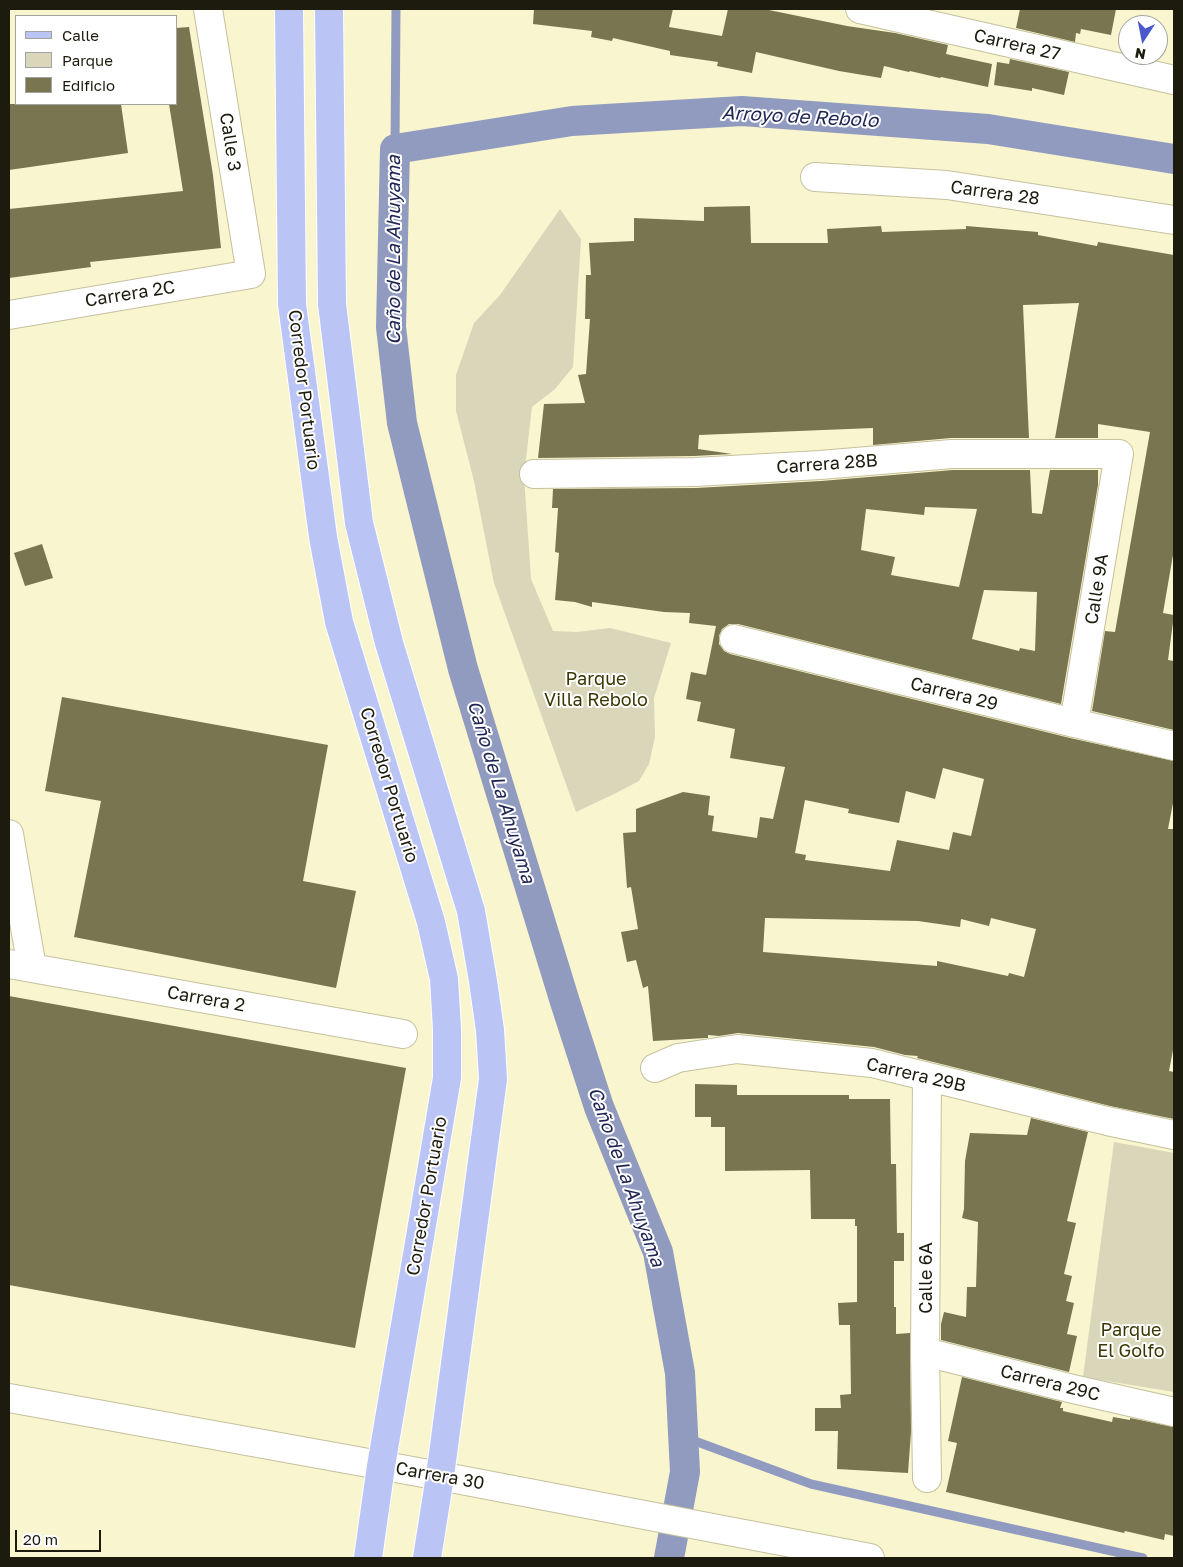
<!DOCTYPE html>
<html>
<head>
<meta charset="utf-8">
<style>
  body { margin:0 }
  #map { position:relative; width:1183px; height:1567px; overflow:hidden; background:#f9f5cf; font-family:"Golos Text",sans-serif }
  canvas { display:block }
  .frame { position:absolute; inset:0; border:10px solid #1c1b0d; pointer-events:none }
  .legend { position:absolute; left:15px; top:15px; width:162px; height:90px; box-sizing:border-box; background:#fff; border:1px solid #a4a49e; margin:0; padding:6px 9px; list-style:none; font-size:15px; color:#1c1b0d }
  .legend li { display:flex; align-items:center; gap:10px; height:25px }
  .legend b { width:25px; border:1px solid #a4a49e }
  .north { position:absolute; left:1118px; top:15px; width:50px; height:50px; box-sizing:border-box; background:#fff; border:1px solid #a4a49e; border-radius:50%; rotate:191deg; font-size:14px; font-weight:700; line-height:20px; text-align:center; color:#1c1b0d }
  .north::after { content:''; display:block; margin:auto; width:18px; height:22px; background:#4a58cd; clip-path:polygon(50% 0,100% 100%,50% 72%,0 100%) }
  .scale { position:absolute; left:15px; top:1530px; width:86px; height:22px; box-sizing:border-box; border:2px solid #1c1b0d; border-top:0; padding-left:6px; font-size:15px; line-height:18px; white-space:nowrap; color:#1c1b0d; -webkit-text-stroke:4px #fff; paint-order:stroke }
</style>
</head>
<body>
<div id="map">
<canvas width="1183" height="1567"></canvas>
<div class="frame"></div>
<ul class="legend">
<li><b style="height:6px;background:#bbc5f5"></b>Calle</li>
<li><b style="height:14px;background:#d9d6ba"></b>Parque</li>
<li><b style="height:14px;background:#797550"></b>Edificio</li>
</ul>
<div class="north">N</div>
<div class="scale">20 m</div>
</div>
<script>
const ctx = document.querySelector('canvas').getContext('2d');
ctx.lineJoin = 'round';
function fillPath(path, color) {
  ctx.fillStyle = color;
  ctx.fill(path, 'evenodd');
}
function trace(path, color, width, dash) {
  ctx.strokeStyle = color;
  ctx.lineWidth = width;
  ctx.lineCap = dash ? 'butt' : 'round';
  ctx.setLineDash(dash || []);
  ctx.stroke(path);
}
function write(font, color, halo, rows, align = 'center') {
  ctx.font = font + ' "Golos Text",sans-serif';
  ctx.lineWidth = 4;
  ctx.setLineDash([]);
  ctx.textBaseline = 'middle';
  ctx.strokeStyle = halo;
  ctx.fillStyle = color;
  for (const [text, x, y, turn = 0] of rows) {
    ctx.save();
    ctx.translate(x, y);
    ctx.rotate((+turn || 0) * Math.PI / 180);
    ctx.textAlign = isNaN(turn) ? turn : align;
    if (halo) ctx.strokeText(text, 0, 0);
    ctx.fillText(text, 0, 0);
    ctx.restore();
  }
}
fillPath(new Path2D(`
  M 560,209 L 581,239 L 573,367 L 555,389 L 532,407 L 524,476 L 531,579 L 553,631 L 577,632 L 610,628 L 671,643 L 654,698 L 655,737 L 649,764 L 639,781 L 616,793 L 576,812 L 494,583 L 474,481 L 456,411 L 456,375 L 474,323 L 500,295 Z
  M 1114,1142 L 1174,1153 L 1174,1392 L 1083,1377 Z`), '#d9d6ba');
trace(new Path2D(`
  M 395,149 L 396,9
  M 684,1437 L 811,1484 L 1143,1558`), '#919bbf', 9);
trace(new Path2D(`
  M 669,1558 L 685,1472 L 680,1373 L 658,1252 L 599,1107 L 565,1002 L 463,669 L 402,423 L 391,327 L 395,149 L 572,121 L 742,111 L 988,129 L 1174,159`), '#919bbf', 30);
fillPath(new Path2D(`
  M 534,9 L 673,9 L 669,27 L 722,36 L 728,9 L 764,9 L 847,26 L 895,33 L 948,45 L 946,54 L 992,64 L 988,87 L 941,77 L 940,78 L 910,71 L 909,72 L 884,66 L 881,78 L 839,71 L 756,52 L 752,73 L 717,66 L 718,62 L 670,55 L 670,51 L 613,38 L 612,41 L 591,37 L 592,31 L 533,24 Z
  M 1020,9 L 1116,9 L 1111,35 L 1081,29 L 1080,34 L 1076,33 L 1075,42 L 1016,28 Z
  M 189,27 L 213,175 L 221,248 L 90,262 L 91,267 L 9,278 L 9,209 L 183,191 L 169,104 L 176,104 L 176,28 Z
  M 1010,59 L 1069,72 L 1064,95 L 1032,88 L 1032,91 L 994,85 L 997,62 L 1009,64 Z
  M 9,104 L 121,104 L 128,153 L 9,170 Z
  M 750,206 L 751,243 L 828,243 L 827,229 L 881,226 L 882,232 L 966,229 L 966,226 L 1038,232 L 1038,235 L 1097,246 L 1098,242 L 1174,255 L 1174,549 L 1163,613 L 1174,615 L 1168,660 L 1174,661 L 1174,730 L 1092,711 L 1105,631 L 1115,632 L 1150,432 L 1098,424 L 1098,438 L 1055,438 L 1079,303 L 1023,305 L 1029,438 L 951,438 L 873,445 L 873,428 L 699,435 L 698,449 L 732,454 L 694,456 L 538,458 L 544,404 L 585,403 L 578,375 L 586,374 L 590,319 L 585,319 L 586,275 L 591,275 L 589,243 L 634,241 L 634,218 L 704,221 L 704,207 Z
  M 953,470 L 1030,470 L 1032,513 L 1042,514 L 1050,470 L 1098,470 L 1098,485 L 1061,704 L 738,624 L 729,624 L 722,629 L 719,636 L 719,644 L 724,651 L 730,654 L 1070,738 L 1174,761 L 1174,798 L 1168,829 L 1174,829 L 1174,1045 L 1169,1071 L 1174,1072 L 1174,1119 L 1110,1106 L 917,1058 L 918,1056 L 905,1055 L 874,1047 L 738,1033 L 719,1036 L 708,1035 L 708,1038 L 706,1038 L 653,1041 L 648,986 L 643,988 L 636,960 L 627,962 L 621,932 L 638,929 L 631,887 L 627,888 L 623,833 L 636,832 L 636,809 L 683,792 L 710,796 L 708,815 L 714,816 L 712,831 L 757,838 L 760,817 L 773,819 L 785,767 L 730,758 L 735,729 L 697,721 L 701,702 L 686,699 L 691,672 L 706,675 L 716,626 L 689,623 L 690,613 L 664,612 L 592,602 L 592,607 L 575,602 L 555,600 L 559,553 L 555,552 L 558,508 L 552,508 L 553,489 L 696,488 L 821,481 ZM 925,507 L 977,509 L 959,587 L 891,575 L 895,557 L 861,550 L 866,509 L 924,515 ZM 984,590 L 1037,592 L 1035,651 L 1020,648 L 1019,651 L 972,639 ZM 943,768 L 984,779 L 971,836 L 953,832 L 949,850 L 897,840 L 890,871 L 805,860 L 806,855 L 795,853 L 805,800 L 849,809 L 848,813 L 899,823 L 906,791 L 935,799 ZM 765,918 L 918,921 L 960,927 L 961,919 L 989,926 L 991,918 L 1036,929 L 1024,977 L 1009,973 L 1008,976 L 937,961 L 937,966 L 763,952 Z
  M 42,544 L 53,578 L 25,586 L 14,553 Z
  M 62,697 L 328,745 L 303,881 L 356,891 L 336,988 L 74,937 L 101,801 L 45,791 Z
  M 9,996 L 406,1068 L 355,1348 L 9,1285 Z
  M 695,1084 L 737,1085 L 737,1095 L 849,1095 L 849,1099 L 890,1099 L 891,1164 L 896,1164 L 897,1233 L 904,1233 L 904,1261 L 894,1261 L 894,1307 L 896,1307 L 896,1334 L 910,1333 L 911,1432 L 908,1473 L 837,1469 L 838,1431 L 815,1431 L 815,1408 L 841,1408 L 840,1395 L 851,1394 L 850,1325 L 839,1325 L 838,1303 L 857,1302 L 857,1226 L 855,1226 L 855,1219 L 811,1219 L 810,1170 L 725,1171 L 725,1127 L 711,1127 L 711,1117 L 695,1117 Z
  M 1031,1118 L 1088,1132 L 1067,1221 L 1076,1223 L 1064,1274 L 1072,1276 L 1066,1301 L 1074,1303 L 1067,1334 L 1077,1336 L 1069,1372 L 941,1340 L 941,1324 L 944,1312 L 966,1317 L 967,1287 L 976,1287 L 978,1222 L 962,1218 L 964,1209 L 965,1161 L 970,1133 L 1027,1135 Z
  M 962,1377 L 1062,1402 L 1060,1408 L 1063,1408 L 1063,1411 L 1112,1422 L 1113,1417 L 1130,1420 L 1130,1418 L 1174,1427 L 1174,1536 L 1165,1534 L 1164,1540 L 1125,1531 L 1124,1533 L 946,1492 L 957,1443 L 948,1441 Z`), '#797550');
const minor = new Path2D(`
  M 860,9 L 1174,80
  M 815,177 L 947,185 L 1174,220
  M 9,315 L 251,274 L 208,9
  M 534,474 L 695,472 L 820,465 L 952,454 L 1119,454 L 1074,723
  M 734,639 L 1074,723 L 1174,746
  M 9,834 L 32,968
  M 9,964 L 403,1034
  M 655,1068 L 678,1058 L 737,1049 L 872,1063 L 1107,1121 L 1174,1135
  M 927,1078 L 925,1352 L 927,1478
  M 925,1352 L 1073,1389 L 1174,1412
  M 9,1398 L 440,1476 L 870,1558`);
const major = new Path2D(`
  M 289,9 L 292,304 L 323,537 L 339,622 L 431,922 L 444,979 L 447,1029 L 447,1078 L 381,1466 L 368,1558
  M 329,9 L 332,304 L 359,523 L 389,643 L 471,911 L 483,981 L 490,1030 L 493,1079 L 440,1476 L 427,1558`);
trace(minor, '#c5c19d', 30);
trace(major, '#fff', 30);
trace(minor, '#fff', 28);
trace(major, '#bbc5f5', 28);
write('18px', '#1c1b0d', '#fff', [
  ["Carrera 27",1017,45,13],
  ["Calle 3",230,142,81],
  ["Carrera 28",995,193,8],
  ["Carrera 2C",130,294,-9],
  ["Corredor Portuario",304,390,83],
  ["Carrera 28B",827,464,-4],
  ["Calle 9A",1097,589,-81],
  ["Carrera 29",954,694,14],
  ["Corredor Portuario",389,785,73],
  ["Carrera 2",206,999,10],
  ["Carrera 29B",916,1075,13],
  ["Corredor Portuario",427,1196,-80],
  ["Calle 6A",926,1278,-90],
  ["Carrera 29C",1050,1383,14],
  ["Carrera 30",440,1476,10]
]);
write('18px', '#3c3602', '#fff', [
  ["Parque",596,679],
  ["Villa Rebolo",596,700],
  ["Parque",1131,1330],
  ["El Golfo",1131,1351]
]);
write('italic 19px', '#1e2553', '#fff', [
  ["Arroyo de Rebolo",800,117,3],
  ["Caño de La Ahuyama",394,250,-90],
  ["Caño de La Ahuyama",501,792,73],
  ["Caño de La Ahuyama",626,1177,70]
]);
</script>
</body>
</html>
